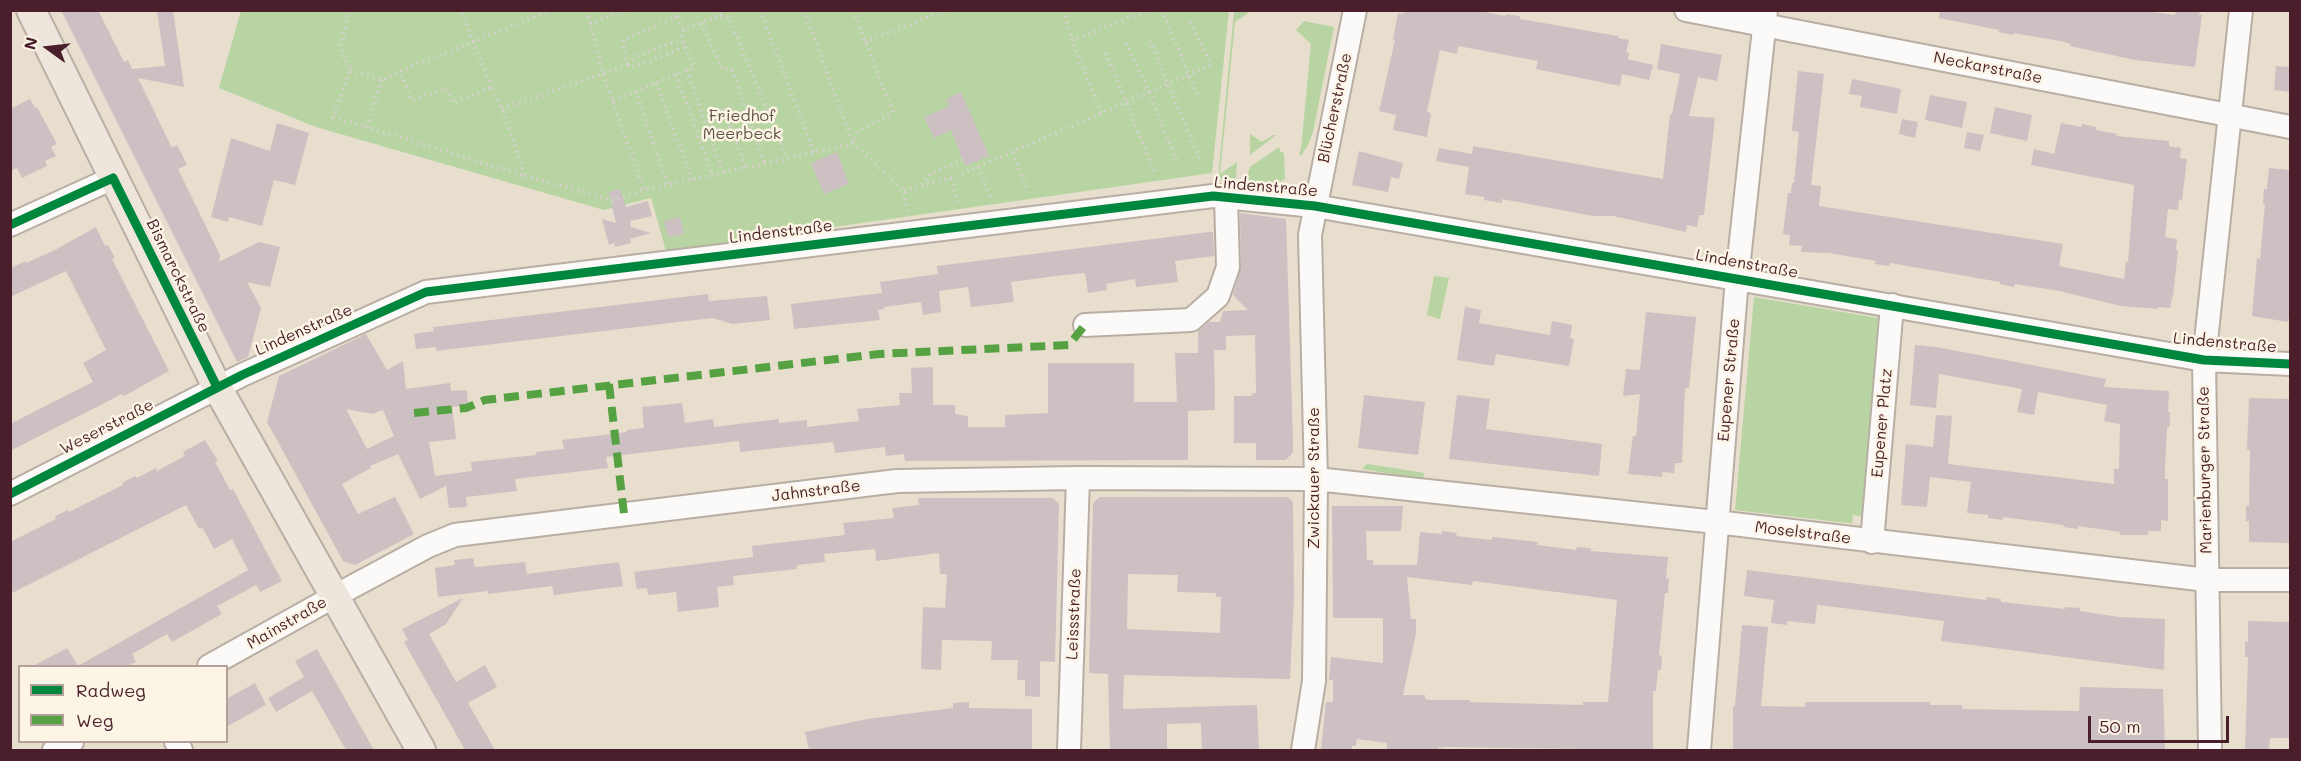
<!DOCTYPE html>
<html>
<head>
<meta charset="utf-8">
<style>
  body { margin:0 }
  #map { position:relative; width:2301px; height:761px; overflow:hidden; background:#e8decd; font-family:Mali,sans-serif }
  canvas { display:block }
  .frame { position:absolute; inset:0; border:12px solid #4a1f2b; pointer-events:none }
  .legend { position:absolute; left:18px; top:665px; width:210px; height:78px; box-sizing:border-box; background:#fcf5e5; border:2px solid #b59f9b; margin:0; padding:8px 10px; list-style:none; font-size:18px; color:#4a1f2b }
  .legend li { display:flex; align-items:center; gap:12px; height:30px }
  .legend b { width:30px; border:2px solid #b59f9b }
  .north { position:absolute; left:18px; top:18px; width:60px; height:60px; -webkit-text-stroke:4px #fcf5e5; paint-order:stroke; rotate:285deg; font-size:16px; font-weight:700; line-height:24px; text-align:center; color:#4a1f2b }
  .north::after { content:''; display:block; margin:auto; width:21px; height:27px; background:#4a1f2b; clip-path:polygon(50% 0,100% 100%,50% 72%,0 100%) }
  .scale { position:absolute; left:2088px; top:716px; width:141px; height:27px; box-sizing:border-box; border:3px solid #4a1f2b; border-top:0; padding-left:8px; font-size:18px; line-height:21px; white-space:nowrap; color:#4a1f2b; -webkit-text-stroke:4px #fcf5e5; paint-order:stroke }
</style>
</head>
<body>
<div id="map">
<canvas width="2301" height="761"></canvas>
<div class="frame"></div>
<ul class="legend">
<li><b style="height:8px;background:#00873e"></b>Radweg</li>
<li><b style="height:8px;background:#56a243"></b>Weg</li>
</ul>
<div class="north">N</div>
<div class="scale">50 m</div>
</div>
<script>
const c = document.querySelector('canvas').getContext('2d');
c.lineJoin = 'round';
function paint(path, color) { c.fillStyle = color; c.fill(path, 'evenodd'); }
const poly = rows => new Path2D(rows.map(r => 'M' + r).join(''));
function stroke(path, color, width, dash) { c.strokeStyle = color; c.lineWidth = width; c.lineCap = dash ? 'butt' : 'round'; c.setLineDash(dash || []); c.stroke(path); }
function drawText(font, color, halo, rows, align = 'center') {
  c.font = font + ' Mali,sans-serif'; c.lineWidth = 5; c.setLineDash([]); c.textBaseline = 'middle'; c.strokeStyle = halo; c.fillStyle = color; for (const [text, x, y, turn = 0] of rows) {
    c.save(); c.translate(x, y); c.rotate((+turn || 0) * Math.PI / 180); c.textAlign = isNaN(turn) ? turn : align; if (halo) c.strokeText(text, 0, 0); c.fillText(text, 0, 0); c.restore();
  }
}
const green = poly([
  [241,11,1229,11,1212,173,666,251,651,198,604,210,316,127,219,88],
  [1234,11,1251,11,1235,22,1220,174,1237,162,1236,179,1218,178],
  [1304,21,1334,27,1313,132,1308,145,1301,156,1299,153,1301,149,1311,44,1296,30],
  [1250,134,1262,142,1273,135,1276,135,1250,155],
  [1279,147,1280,151,1284,153,1285,179,1277,184,1246,180,1250,167],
  [1434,276,1449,278,1440,319,1427,315],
  [1754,297,1878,318,1874,363,1881,364,1868,517,1853,515,1852,523,1857,524,1735,510],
  [1367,464,1394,468,1424,473,1423,479,1362,469]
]);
const building = poly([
  [61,10,98,10,124,62,128,60,132,69,165,66,157,10,173,10,184,87,138,78,172,148,177,145,187,165,178,169,220,255,219,262,259,242,280,247,270,287,247,282,261,308,248,357,237,362],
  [1404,10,1474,10,1505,16,1506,14,1520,16,1520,19,1618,36,1618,38,1629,40,1626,52,1629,53,1628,59,1653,65,1649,80,1622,74,1620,86,1536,69,1538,61,1458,46,1457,54,1440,50,1427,112,1431,113,1427,137,1393,130,1396,115,1379,111,1395,40,1393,40,1398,13,1403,14],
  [1940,10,2136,10,2175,15,2176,10,2200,10,2199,15,2202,15,2195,67,2135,60,2070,46,2070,44,2060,41,2013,33,2013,35,1998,32,1999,30,1939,18],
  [1661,44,1722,55,1717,81,1698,77,1689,116,1715,118,1704,215,1699,215,1697,227,1687,225,1686,232,1613,216,1593,216,1502,199,1502,203,1484,200,1485,197,1465,194,1469,167,1436,161,1439,148,1472,154,1473,146,1663,179,1670,114,1672,114,1680,74,1657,69],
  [2276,66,2290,67,2290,92,2274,90],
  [1798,71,1824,74,1811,185,1821,186,1819,206,2063,244,2059,266,2124,279,2126,262,2128,262,2134,185,2031,165,2034,149,2054,154,2061,123,2081,127,2082,124,2096,127,2096,130,2117,134,2116,136,2169,141,2169,146,2181,148,2180,158,2187,159,2182,200,2179,200,2178,210,2168,209,2165,237,2177,239,2176,249,2178,250,2173,297,2172,297,2170,308,2158,307,2158,309,2121,306,2059,291,2015,284,2014,287,2000,284,2000,282,1890,263,1889,266,1875,264,1876,261,1829,253,1801,252,1802,246,1789,245,1790,235,1783,234,1788,193,1791,193,1792,183,1794,183,1799,132,1792,131],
  [1852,79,1901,89,1897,114,1860,107,1862,96,1849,94],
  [961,92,989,156,965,166,951,130,934,138,924,117,949,106,946,99],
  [1930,95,1967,102,1962,128,1925,120],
  [30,99,35,108,37,107,57,144,51,147,56,156,45,161,47,166,22,178,17,168,10,171,10,109],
  [1995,107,2032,115,2027,141,1990,133],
  [1902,119,1918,122,1915,138,1899,134],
  [277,123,309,133,295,185,274,180,262,226,229,217,228,222,211,217,231,138,270,151],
  [1967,132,1984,135,1980,151,1964,148],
  [1359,151,1403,163,1399,179,1391,177,1388,192,1352,185],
  [837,152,849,184,824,194,811,163],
  [2269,168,2290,170,2290,319,2288,319,2288,322,2252,316,2257,258,2260,259,2265,204,2263,204,2264,189,2267,189],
  [620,189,626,207,648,201,652,216,630,221,631,227,651,233,630,239,631,243,615,247,614,243,609,245,602,219,616,223,609,192],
  [1240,213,1286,219,1293,439,1293,452,1286,460,1256,460,1256,443,1234,443,1234,396,1252,396,1252,394,1256,393,1255,335,1226,336,1226,350,1214,350,1215,410,1188,411,1188,460,905,461,904,454,886,456,885,447,835,453,833,442,740,452,739,441,606,457,608,468,515,479,517,491,466,497,467,507,449,508,446,486,420,499,398,454,370,466,371,468,342,484,358,514,395,497,414,534,355,565,343,561,267,422,279,376,366,334,387,370,403,361,406,389,450,383,451,391,467,390,468,405,452,407,456,439,429,442,435,476,472,471,471,462,536,455,536,452,564,449,562,440,627,432,627,430,644,428,642,407,682,403,685,423,713,419,714,427,779,419,779,423,807,420,807,427,859,421,857,409,900,405,899,393,912,393,911,368,933,367,933,405,955,405,955,414,968,416,968,427,1005,427,1005,415,1048,413,1048,363,1134,363,1134,402,1177,402,1175,353,1198,353,1198,331,1209,322,1220,322,1223,311,1248,310,1233,295,1241,267],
  [346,409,372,414,383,410,394,436,367,449],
  [680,217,684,234,668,237,664,221],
  [96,227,105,246,108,245,115,258,112,259,169,371,124,396,122,394,10,451,10,424,93,382,83,363,106,350,66,271,10,297,10,268,26,261,26,263,55,250],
  [1209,232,1213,232,1214,256,1175,261,1178,282,1136,287,1135,279,1106,284,1107,290,1088,293,1085,273,1056,276,1011,282,1014,302,971,307,968,287,939,291,941,312,923,315,921,302,884,307,883,299,884,309,878,310,880,320,794,329,791,304,882,293,880,282,938,274,937,266],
  [708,294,709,301,767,296,770,320,733,324,712,318,436,351,436,347,416,349,414,334,434,331,433,327],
  [1465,307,1481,310,1479,323,1550,335,1552,321,1572,325,1570,338,1574,339,1569,366,1496,354,1494,366,1457,360],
  [1646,312,1696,317,1689,388,1685,388,1682,463,1675,463,1674,473,1662,472,1662,477,1628,474,1633,436,1636,436,1640,394,1623,396,1626,369,1640,370],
  [1915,345,1936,347,2106,379,2104,387,2169,391,2168,412,2170,412,2170,427,2167,427,2165,469,2165,479,2168,479,2168,521,2161,520,2161,531,2148,531,2148,535,2120,535,2120,532,2078,526,2078,529,2063,527,2064,525,2003,517,2003,520,1988,518,1988,515,1967,513,1971,482,1930,477,1927,507,1901,505,1906,444,1933,447,1936,415,1952,416,1948,464,2114,484,2114,469,2119,469,2120,424,2104,421,2107,405,2038,392,2034,415,2017,412,2022,389,1939,374,1936,408,1910,405],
  [1364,395,1425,402,1418,455,1358,448],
  [1457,395,1490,399,1486,429,1602,444,1599,476,1449,459],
  [2249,398,2290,399,2290,543,2249,542,2249,521,2246,521,2246,506,2249,506,2250,450,2247,450],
  [205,440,218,461,215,462,230,490,233,489,282,581,260,592,256,585,217,606,222,614,172,642,167,634,132,654,136,662,127,666,78,666,248,570,232,539,214,549,202,527,199,529,186,505,10,594,10,542,56,519,55,516,68,510,69,512,123,485,122,483,135,476,137,478,156,468,157,471,185,456,183,452],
  [1100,497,1288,497,1293,502,1294,595,1290,679,1124,675,1123,709,1257,705,1259,750,1202,750,1201,723,1167,724,1167,750,1110,750,1108,674,1089,673,1093,503],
  [1128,574,1178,575,1177,592,1216,593,1216,597,1221,597,1220,633,1127,629],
  [918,498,1053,498,1059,504,1055,662,1040,661,1040,697,1025,696,1025,680,1017,680,1018,660,991,660,992,641,942,640,941,670,921,669,923,607,945,608,947,574,940,574,939,553,876,561,875,549,824,554,825,562,797,565,797,569,733,576,734,585,717,587,719,607,678,612,676,592,648,595,647,588,637,589,634,572,753,557,752,546,845,535,843,523,894,518,892,508,919,505],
  [1332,506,1403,506,1401,531,1366,531,1367,560,1373,560,1373,565,1417,565,1420,532,1442,534,1442,531,1457,533,1456,536,1492,540,1492,537,1538,542,1537,545,1576,550,1577,547,1591,548,1591,551,1668,557,1666,578,1669,579,1668,593,1665,593,1659,655,1662,656,1661,670,1658,670,1656,691,1653,691,1653,750,1445,747,1438,748,1438,750,1387,750,1387,743,1357,739,1356,746,1352,746,1352,750,1321,750,1326,702,1333,702,1333,680,1329,680,1331,657,1383,663,1383,618,1333,618],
  [1407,577,1472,585,1473,581,1617,600,1608,702,1583,702,1583,705,1470,702,1470,700,1430,700,1425,699,1425,695,1403,695,1416,633,1416,619,1411,619],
  [473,558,475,567,525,562,527,574,619,562,623,586,554,595,552,586,488,594,488,591,438,597,435,568,455,565,454,560],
  [1747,570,1986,600,1987,597,2001,599,2001,602,2065,609,2065,607,2080,608,2080,611,2119,617,2165,619,2164,670,1941,641,1944,621,1843,608,1817,605,1815,624,1787,621,1787,625,1771,623,1774,600,1744,596],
  [463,598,446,624,429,634,456,682,485,665,497,687,468,703,495,750,465,750,404,642,408,640,402,629],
  [2248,621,2290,622,2290,738,2270,738,2269,750,2245,750,2248,657,2245,657,2245,642,2248,642],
  [1742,625,1768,627,1761,706,1805,707,1805,702,1930,702,1930,705,1962,705,1962,709,2079,711,2080,687,2163,689,2165,750,1733,750,1733,706,1735,706],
  [67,648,78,666,33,666],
  [317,649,352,711,374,750,346,750,312,691,276,712,268,698,304,677,295,661],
  [255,683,266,705,226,727,226,699],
  [969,702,969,708,1032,709,1032,750,809,750,805,732,867,719,953,708,953,703]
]);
const path = poly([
  [344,10,348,20,340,48,350,70,333,117,367,127],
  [587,10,603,73,644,190,853,144,904,190,908,216],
  [674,10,677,17],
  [760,10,814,152],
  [804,10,853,143],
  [853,10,893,112,858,131,853,144],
  [1064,10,1072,40],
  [1162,10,1198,97],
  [721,16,729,17,787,159],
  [702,23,722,69,732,70,765,163],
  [590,24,626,10],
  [1150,41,1200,160],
  [865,42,946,10],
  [1126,43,1149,92,1177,162],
  [1106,53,1155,173],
  [628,64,637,56,682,39],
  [627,65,635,67,685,47],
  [350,70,382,80,400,71,473,42,461,10],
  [687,70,723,173],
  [676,74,712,175],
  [382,80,367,127,525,176,502,109,492,87,453,103,446,88,412,101,400,71],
  [656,83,692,180],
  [492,87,473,42,551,10],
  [636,91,668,185],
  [613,101,694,67,682,39,684,29],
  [502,109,627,65,623,40,677,17,684,29,721,16,719,10],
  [723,109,746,168],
  [1101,113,1072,40,1148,10],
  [1013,152,1027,189],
  [978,167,991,198],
  [525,176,613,200,644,190],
  [951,178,958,204],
  [922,185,930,174,963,160],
  [904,190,955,177,1211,65,1190,22]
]);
const minor = poly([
  [1686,10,2290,127],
  [10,225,113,178],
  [1085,325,1191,320,1218,296,1228,267,1226,197],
  [10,494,242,375,426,292,1213,196,1315,206,2204,360,2290,364],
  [1872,542,1892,305],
  [209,666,333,597,428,546,455,535,897,481,1078,478,1316,479,1716,522,2207,580,2290,580],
  [176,742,181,750],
  [54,750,72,742],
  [1069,750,1078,478],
  [1303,750,1314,681,1316,479,1310,235,1355,10],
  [1699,750,1737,278,1766,10],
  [2210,750,2204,360,2241,10]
]);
const major = poly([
  [31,10,217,387,421,750]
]);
const quiet = poly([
  [609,384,624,514],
  [414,413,466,408,485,400,879,354,1069,345,1085,325]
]);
const cycleway = poly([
  [10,225,113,178,217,387],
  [10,494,242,375,426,292,1213,196,1315,206,2204,360,2290,364]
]);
const streetNames = [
  ["Neckarstraße",1988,68,11],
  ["Blücherstraße",1335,108,-78],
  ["Lindenstraße",1266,187,5],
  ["Lindenstraße",781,232,-7],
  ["Lindenstraße",1747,264,10],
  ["Bismarckstraße",178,276,64],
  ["Lindenstraße",304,330,-24],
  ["Lindenstraße",2225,343,5],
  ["Eupener Straße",1729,380,-85],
  ["Eupener Platz",1882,423,-85],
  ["Weserstraße",107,427,-27],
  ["Marienburger Straße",2205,470,-91],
  ["Zwickauer Straße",1314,478,-90],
  ["Jahnstraße",816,491,-7],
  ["Moselstraße",1803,533,7],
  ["Leissstraße",1074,614,-88],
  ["Mainstraße",287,623,-30]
];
const parkNames = [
  ["Friedhof",742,116],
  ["Meerbeck",742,134]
];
paint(green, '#b8d4a2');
paint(building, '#ccc0c3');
stroke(minor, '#b8aea4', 26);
stroke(major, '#b8aea4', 32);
stroke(path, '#d6d1cd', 4, [1.5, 4.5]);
stroke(minor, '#fcfaf8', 22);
stroke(major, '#eee5dc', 28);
stroke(quiet, '#56a243', 8, [15, 8]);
stroke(cycleway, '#00873e', 9);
drawText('16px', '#4a1f2b', '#fcf5e5', streetNames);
drawText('16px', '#5f5344', '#fcf5e5', parkNames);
</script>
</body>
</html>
